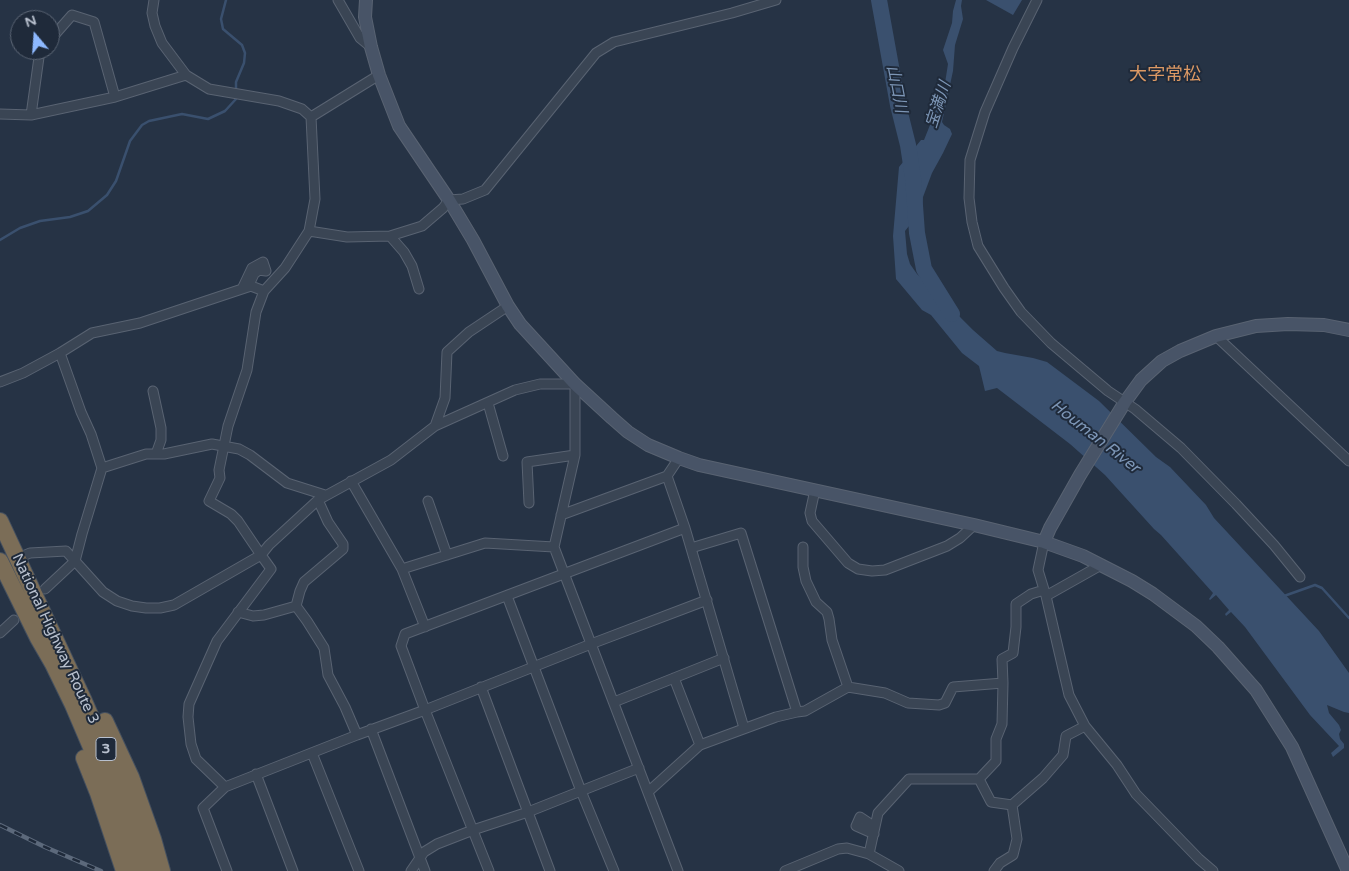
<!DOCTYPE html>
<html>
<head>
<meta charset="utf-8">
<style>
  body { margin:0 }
  #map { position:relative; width:1349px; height:871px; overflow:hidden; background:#263345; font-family:"Varela Round",sans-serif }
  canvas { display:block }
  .north { position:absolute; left:10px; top:10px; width:50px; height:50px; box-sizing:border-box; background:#1f2a3a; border:1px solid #5c6675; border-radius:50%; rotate:342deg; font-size:14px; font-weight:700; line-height:20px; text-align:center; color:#b8c0ce }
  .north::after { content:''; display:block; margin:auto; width:18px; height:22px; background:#8db8fe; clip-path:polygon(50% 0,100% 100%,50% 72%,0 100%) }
</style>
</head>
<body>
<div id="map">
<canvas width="1349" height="871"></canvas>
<div class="north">N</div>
</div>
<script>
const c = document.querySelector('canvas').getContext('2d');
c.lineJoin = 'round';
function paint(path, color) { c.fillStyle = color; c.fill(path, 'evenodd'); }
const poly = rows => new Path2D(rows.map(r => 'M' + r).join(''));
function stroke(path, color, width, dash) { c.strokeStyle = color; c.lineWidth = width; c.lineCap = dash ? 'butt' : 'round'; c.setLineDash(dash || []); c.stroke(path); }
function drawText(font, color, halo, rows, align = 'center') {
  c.font = font + ' "Varela Round","Noto Sans JP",sans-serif'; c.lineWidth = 4; c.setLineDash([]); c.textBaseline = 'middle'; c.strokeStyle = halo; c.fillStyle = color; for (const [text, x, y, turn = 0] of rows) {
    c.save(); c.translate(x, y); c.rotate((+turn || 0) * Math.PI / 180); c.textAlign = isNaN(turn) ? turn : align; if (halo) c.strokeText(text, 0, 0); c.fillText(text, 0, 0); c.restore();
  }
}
const water = poly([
  [956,0,962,0,961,6,963,19,955,45,953,71,942,122,944,125,950,129,952,134,943,153,932,173,923,197,922,212,913,221,905,231,907,254,910,264,917,274,951,305,960,317,973,330,997,351,1005,353,1033,358,1047,362,1099,401,1156,457,1170,467,1206,505,1214,518,1319,631,1349,673,1349,713,1344,712,1327,705,1329,713,1339,725,1341,730,1339,734,1340,739,1344,744,1344,748,1333,757,1331,753,1339,746,1310,715,1245,627,1231,612,1226,616,1225,614,1229,610,1216,595,1210,600,1209,599,1213,593,1161,535,1154,529,1105,475,1070,444,997,388,985,391,979,366,962,353,931,315,922,310,896,279,893,236,899,167,921,140,924,140,938,105,945,83,948,64,943,50,952,23,953,11],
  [986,0,1022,0,1013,15]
]);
const stream = poly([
  [226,0,221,19,223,29,242,45,245,53,244,63,236,82,236,91],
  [0,240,20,228,40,221,70,217,88,211,107,195,116,181,130,141,142,125,149,121,182,114,208,119,225,111,236,99,236,97],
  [1284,596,1315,585,1322,588,1349,618]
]);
const river = poly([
  [879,0,898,105,908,145,913,178,917,233,924,269,952,314]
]);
const street = poly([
  [154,0,152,13,155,26,162,43,186,75,209,89,279,101,302,109,311,117,315,199,309,231,285,268,264,291,256,312,247,370,228,426,219,470,220,478,209,501,231,514,238,521,261,555,271,569,217,641,189,704,188,717,191,744,196,759,225,787],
  [338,0,360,38,371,47],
  [1037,0,1013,48,985,112,970,160,969,198,972,222,978,246,1004,288,1021,312,1051,343,1108,391,1135,409,1181,448,1236,504,1274,545,1300,577],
  [50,40,72,15,94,22,115,97],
  [0,114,31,115,115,97,186,75],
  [31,115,40,50],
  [311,117,379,75],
  [309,231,347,237,390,236,422,226,443,208,449,200,463,199,485,190,596,53,614,42,732,13,776,0],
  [390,236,404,252,412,266,419,289],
  [242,289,252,268,263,262,266,271,259,270,254,274,248,287],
  [1216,336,1349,461],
  [0,382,23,373,60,353,92,333,140,323,251,286,264,291],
  [153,391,161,428,161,440,156,454],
  [488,403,503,456],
  [435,426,445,398,447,352,469,332,508,306],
  [679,458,667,476,685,528,744,728],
  [102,468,146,454,164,454,212,444,239,449,250,455,287,483,325,495],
  [351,481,402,569,425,627],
  [815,490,810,513,812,521,848,563,858,569,872,571,885,570,947,546,960,538,974,525],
  [428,501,447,555],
  [529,503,527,462,575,455],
  [561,515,667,476],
  [1044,542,1038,570,1046,596,1069,695,1085,726,1117,765,1136,794,1199,859,1213,871],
  [803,547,803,567,806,581,816,602,827,612,829,619,832,640,848,687],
  [691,548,741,533,797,712],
  [18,558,30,553,66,551,103,592,117,601,132,606,146,608,160,608,174,605,261,555,269,545,318,500,391,460,435,426,515,390,540,384,575,384,575,455,554,547,678,871],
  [402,569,485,543,554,547],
  [45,589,75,561,82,534,102,468,91,434,81,412,60,353],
  [507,596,581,791,614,871],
  [1046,596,1101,565],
  [296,606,300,591,304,582,343,549,343,544,328,522,318,500],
  [238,612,253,616,264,615,296,606,307,621,324,648,328,675,345,707,357,735],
  [0,633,14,620],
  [674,678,700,745],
  [1003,683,1002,659,1013,653,1016,627,1016,604,1031,594,1044,590],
  [481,687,550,871],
  [614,702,724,658],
  [371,729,425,871],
  [312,753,359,871],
  [256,774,293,871],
  [979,779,991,802,1012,805,1043,778,1063,755,1066,736,1085,726],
  [648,792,700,745,776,717,797,712,805,711,848,687,885,693,908,703,939,705,945,703,953,687,1003,683,1002,724,996,739,996,761,979,779,909,779,878,813,869,854],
  [874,834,856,826,860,817,875,827],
  [227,871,203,808,225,787,357,735,425,710,591,644,707,600],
  [411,871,424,852,437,844,473,830,528,812,639,768],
  [489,871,425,710,401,646,405,634,685,528],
  [785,871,838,849,847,848,869,854,899,871],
  [994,871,1000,863,1013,855,1017,839,1012,805]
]);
const secondary = poly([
  [366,0,365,17,371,47,379,75,399,126,449,200,473,240,508,306,520,324,575,384,612,418,628,432,648,445,679,458,699,465,974,525,1044,542,1083,556,1132,581,1153,594,1196,626,1218,647,1256,690,1292,747,1348,871],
  [1044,542,1050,528,1080,475,1125,402,1141,380,1162,361,1180,351,1216,336,1256,326,1288,324,1324,325,1349,330]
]);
const highway = poly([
  [0,521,84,701,117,777,133,818,149,871],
  [0,561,38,638,53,664,73,705,105,780,120,818,137,871],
  [105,721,131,777,153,839,162,871],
  [84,758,98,793,124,871]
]);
const rail = poly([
  [0,825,45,847,101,871]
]);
const shields = [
  [106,749,20]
];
const shieldNames = [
  ["3",106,749]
];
const streetNames = [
  ["National Highway Route 3",55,639,65]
];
const waterNames = [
  ["山口川",896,89,79],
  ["宝満川",939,105,-72],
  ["Houman River",1095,437,38]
];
const quarterNames = [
  ["大字常松",1165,75]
];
paint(water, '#3a506e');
stroke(stream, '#3a506e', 2.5);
stroke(river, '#3a506e', 16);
stroke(street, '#596372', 11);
stroke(secondary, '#596372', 14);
stroke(highway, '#45505f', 18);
stroke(street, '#3a4554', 9);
stroke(secondary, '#485467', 12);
stroke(highway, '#7b6d57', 16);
stroke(rail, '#5c697b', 4.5);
stroke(rail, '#1f2a3a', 2.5, [8]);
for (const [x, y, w] of shields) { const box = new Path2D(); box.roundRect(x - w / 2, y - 11.5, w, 23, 4); c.fillStyle = '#1f2a3a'; c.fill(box); stroke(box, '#b8c0ce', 1); }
drawText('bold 14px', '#b8c0ce', null, shieldNames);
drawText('15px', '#b8c0ce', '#1f2a3a', streetNames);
drawText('italic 16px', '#7d96b6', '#1f2a3a', waterNames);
drawText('18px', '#dc9964', '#1f2a3a', quarterNames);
</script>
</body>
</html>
